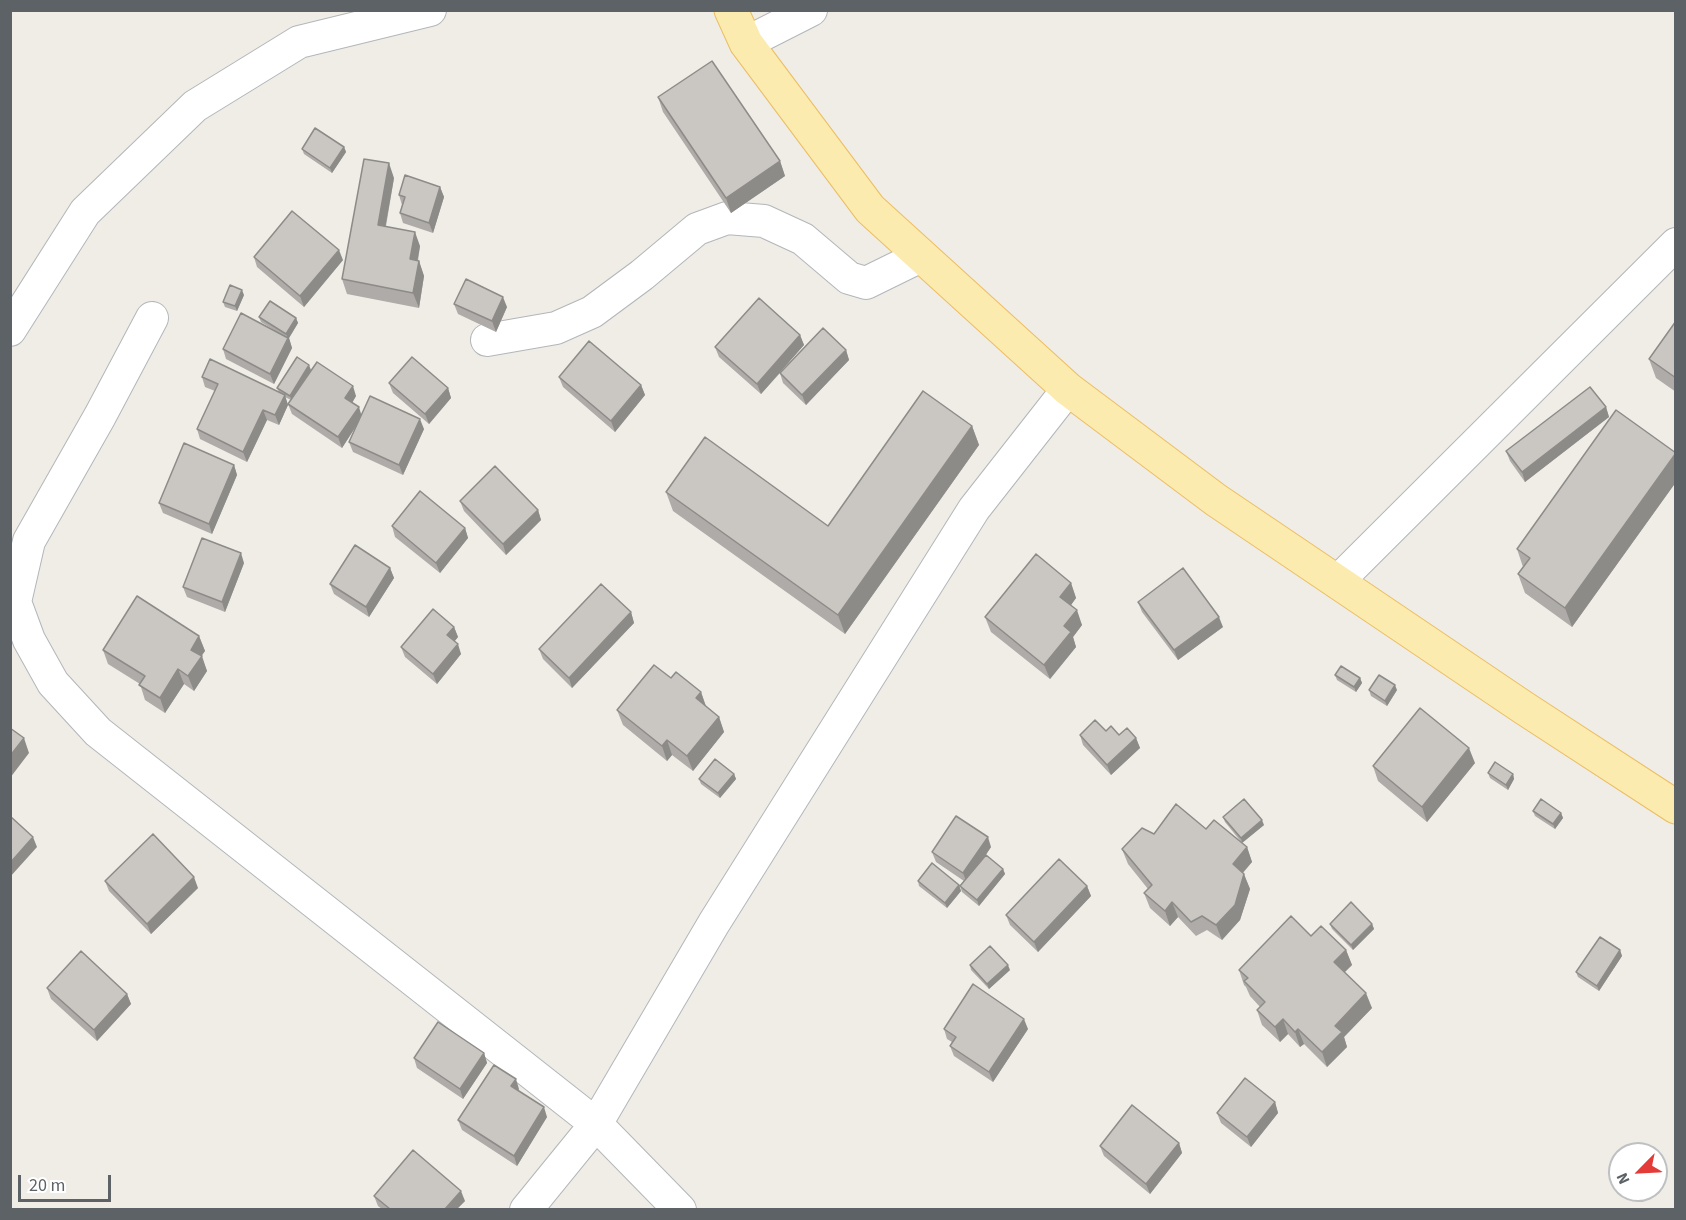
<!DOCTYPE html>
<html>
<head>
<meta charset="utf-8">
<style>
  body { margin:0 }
  #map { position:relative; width:1686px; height:1220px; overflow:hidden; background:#efede6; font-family:"Source Sans 3",sans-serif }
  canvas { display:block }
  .frame { position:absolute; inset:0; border:12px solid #5d6266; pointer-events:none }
  .north { position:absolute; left:1608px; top:1142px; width:60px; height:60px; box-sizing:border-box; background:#fff; border:2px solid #bec0c2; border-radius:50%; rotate:246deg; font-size:16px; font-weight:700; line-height:24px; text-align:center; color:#5d6266 }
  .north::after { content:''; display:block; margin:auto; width:21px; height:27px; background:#e33b38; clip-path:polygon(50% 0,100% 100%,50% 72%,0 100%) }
  .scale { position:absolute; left:18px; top:1175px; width:93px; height:27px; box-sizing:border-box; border:3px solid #5d6266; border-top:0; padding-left:8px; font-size:18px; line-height:21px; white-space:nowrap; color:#5d6266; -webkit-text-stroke:4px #fff; paint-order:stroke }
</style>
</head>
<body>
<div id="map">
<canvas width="1686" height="1220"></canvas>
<div class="frame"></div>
<div class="north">N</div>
<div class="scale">20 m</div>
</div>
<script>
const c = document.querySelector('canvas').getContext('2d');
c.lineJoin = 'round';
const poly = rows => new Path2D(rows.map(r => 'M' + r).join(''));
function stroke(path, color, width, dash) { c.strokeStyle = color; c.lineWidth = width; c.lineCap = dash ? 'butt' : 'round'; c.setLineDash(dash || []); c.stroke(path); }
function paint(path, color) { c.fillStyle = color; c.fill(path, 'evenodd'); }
const minor = poly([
  [746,43,811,10],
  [152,318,100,416,29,541,15,602,29,640,53,683,98,732,596,1124,680,1210],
  [10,330,85,212,195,106,299,42,430,10],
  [487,340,556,328,592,312,642,275,697,229,727,218,764,221,803,239,849,278,866,283,921,256],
  [1337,582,1676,244],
  [526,1210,596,1124,714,923,974,509,1068,389]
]);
const primary = poly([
  [731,10,746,43,870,209,1068,389,1216,500,1524,708,1676,807]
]);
const wall = poly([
  [658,97,780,161,785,176,731,213,663,112],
  [344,147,346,152,332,173,304,154,302,149],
  [394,178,386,226,420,246,418,261,419,261,424,276,419,308,347,294,342,279],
  [440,187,444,197,433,233,403,223,400,213,402,205,399,195],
  [254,257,343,260,304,307,257,267],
  [244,295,237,311,225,307,223,302],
  [454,304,507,307,496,332,458,314],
  [259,317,296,318,298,323,289,338,292,348,274,384,226,359,223,349,274,330,261,322],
  [1676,321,1676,392,1656,378,1649,359],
  [800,335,804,345,780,372,846,350,849,360,806,405,783,383,780,373,761,394,719,357,715,347],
  [311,370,356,396,352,403,361,415,424,429,403,475,353,452,349,442,356,426,342,448,292,414,288,404,291,400,285,397,288,405,279,425,267,420,247,462,200,439,197,429,215,391,205,387,202,377,279,392,277,388],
  [559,377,641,385,645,395,615,432,563,387],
  [389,383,448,388,451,398,429,424,393,393],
  [1606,407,1609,417,1525,482,1510,461,1506,451],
  [972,426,979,445,845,634,673,511,666,492,828,526],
  [1676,453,1676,482,1572,627,1525,593,1518,574,1523,567,1517,549],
  [234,465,237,475,212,534,163,513,159,503],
  [460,501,538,510,541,520,506,555,464,511],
  [392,526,465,528,468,538,440,573,395,537],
  [244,563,225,612,187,597,183,587],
  [390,568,394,578,369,617,334,594,330,584],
  [1071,583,1076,598,1071,605,1082,625,1073,637,1076,647,1050,679,991,632,985,617],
  [1138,602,1223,627,1178,660,1142,612],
  [631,612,634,623,572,688,543,659,539,649],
  [454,627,458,637,454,641,461,654,437,684,405,657,401,647],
  [199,636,205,651,201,656,207,671,194,691,184,684,165,713,145,700,140,684,108,664,103,650],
  [1335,675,1360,678,1362,683,1356,692,1337,680],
  [671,678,701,692,706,706,719,717,724,732,693,771,672,755,667,761,623,725,617,710],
  [1369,690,1397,690,1387,706,1371,696],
  [1106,731,1136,738,1140,748,1111,775,1083,745,1080,735],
  [1475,763,1427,822,1378,781,1373,766],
  [1488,773,1513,774,1514,779,1508,790,1490,778],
  [734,774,736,779,720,798,701,784,699,779],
  [1533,811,1561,813,1563,818,1555,829,1535,816],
  [1223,817,1264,825,1242,843,1225,822],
  [1206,829,1247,847,1252,862,1243,873,1250,889,1240,920,1222,940,1207,930,1196,936,1178,917,1170,926,1150,908,1144,893,1148,889,1128,864,1122,849],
  [991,847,985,856,1003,869,1005,874,979,906,962,892,960,886,964,881,936,862,932,852],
  [105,881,198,888,151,934,109,891],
  [918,881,959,885,961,891,947,908,919,886],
  [1087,886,1091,896,1038,952,1010,925,1006,915],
  [1330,924,1372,924,1374,929,1353,950,1332,929],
  [1311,936,1346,950,1352,965,1344,972,1372,1008,1344,1037,1347,1047,1327,1067,1304,1044,1300,1047,1288,1034,1280,1042,1262,1025,1257,1010,1260,1007,1250,996,1246,987,1244,985,1239,970],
  [1620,950,1622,956,1599,991,1578,977,1576,972],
  [970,965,1010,970,989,989,971,970],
  [47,988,127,994,131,1004,97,1041,51,999],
  [944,1029,1028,1029,993,1082,954,1056,950,1046,952,1042,947,1039],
  [484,1053,487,1063,463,1099,417,1068,414,1058],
  [519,1089,518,1091,547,1117,517,1166,462,1130,458,1120],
  [1275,1102,1278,1113,1251,1147,1221,1123,1217,1113],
  [1179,1143,1182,1153,1150,1194,1104,1156,1100,1146],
  [374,1196,465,1201,457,1209,382,1209,378,1206]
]);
const shadedWall = poly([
  [344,147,346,152,332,173,330,168],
  [780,161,785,176,731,213,726,198],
  [389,163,394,178,383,240,378,225],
  [440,187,444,197,433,233,429,223],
  [415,232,420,246,415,274,410,259],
  [339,250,343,260,304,307,300,296],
  [419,261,424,276,419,308,413,293],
  [242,290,244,295,237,311,235,306],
  [503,297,507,307,496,332,492,321],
  [296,318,298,323,289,338,292,348,274,384,270,374,288,339,286,334],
  [800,335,804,345,761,394,757,384],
  [846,350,849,360,806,405,802,395],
  [309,365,311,370,292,401,290,396],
  [641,385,645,395,615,432,611,421],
  [353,386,356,396,349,408,345,398],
  [448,388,451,398,429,424,425,414],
  [285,395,288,405,279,425,275,415],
  [359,407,362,417,342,448,338,437],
  [1606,407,1609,417,1525,482,1522,472],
  [263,410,267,420,247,462,243,452],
  [420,419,424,429,403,475,399,465],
  [972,426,979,445,845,634,838,615],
  [1676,453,1676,482,1572,627,1565,608],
  [234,465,237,475,212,534,209,524],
  [538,510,541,520,506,555,503,544],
  [465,528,468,538,440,573,436,563],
  [241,553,244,563,225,612,222,602],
  [390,568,394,578,369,617,366,607],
  [1071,583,1076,598,1066,612,1060,597],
  [1077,610,1082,625,1073,637,1076,647,1050,679,1044,665,1064,626],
  [631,612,634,623,572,688,569,678],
  [1219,617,1223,627,1178,660,1174,650],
  [454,627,458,637,451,646,447,635],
  [199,636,205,651,196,664,191,650],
  [458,644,461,654,437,684,433,674],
  [202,656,207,671,194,691,188,676],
  [178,669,184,684,165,713,160,698],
  [1360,678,1362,683,1356,692,1354,687],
  [1395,685,1397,690,1387,706,1385,701],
  [701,692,706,707,696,698],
  [719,717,724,732,693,771,687,756],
  [24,738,29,753,10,778,10,756],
  [1136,738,1140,748,1111,775,1107,765],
  [667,740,672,755,667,761,662,746],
  [1469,748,1475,763,1427,822,1422,807],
  [734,774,736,779,720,798,718,793],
  [1513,774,1514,779,1508,790,1506,785],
  [1561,813,1563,818,1555,829,1553,824],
  [1262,820,1264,825,1242,843,1241,838],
  [33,837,37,847,10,877,10,863],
  [988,837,991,847,967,883,963,873],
  [1247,847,1252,862,1238,878,1233,864],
  [1003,869,1005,874,979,906,977,900],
  [1244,874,1250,889,1240,920,1222,940,1216,925],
  [194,877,198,888,151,934,147,924],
  [959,885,961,891,947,908,945,903],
  [1087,886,1091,896,1038,952,1034,942],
  [1172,902,1178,917,1170,926,1165,911],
  [1372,924,1374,929,1353,950,1351,945],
  [1346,950,1352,965,1340,977,1334,962],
  [1620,950,1622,956,1599,991,1597,986],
  [1008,965,1010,970,989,989,987,984],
  [1366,993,1372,1008,1344,1037,1347,1047,1327,1067,1322,1052,1335,1026],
  [127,994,131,1004,97,1041,94,1030],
  [1024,1019,1028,1029,993,1082,989,1072],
  [1283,1019,1288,1034,1280,1042,1275,1027],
  [1298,1029,1304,1044,1300,1047,1295,1032],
  [484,1053,487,1063,463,1099,460,1089],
  [516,1079,519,1089,515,1096,511,1086],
  [1275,1102,1278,1113,1251,1147,1247,1137],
  [544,1107,547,1117,517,1166,514,1156],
  [1179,1143,1182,1153,1150,1194,1146,1184],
  [461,1191,465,1201,457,1209,445,1209]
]);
const building = poly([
  [712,61,780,161,726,198,658,97,712,61],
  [315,128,344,147,330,168,302,149,315,128],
  [364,159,389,163,378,225,415,232,410,259,419,261,413,293,342,279,364,159],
  [405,175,440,187,429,223,400,213,405,197,399,195,405,175],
  [292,211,339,250,300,296,254,257,292,211],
  [466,279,503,297,492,321,454,304,466,279],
  [230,285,242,290,235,306,223,302,230,285],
  [759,298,800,335,757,384,715,347,759,298],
  [270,301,296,318,286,334,259,317,270,301],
  [241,313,288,338,270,374,223,349,241,313],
  [1676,321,1676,378,1649,359,1676,321],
  [823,328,846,350,802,395,780,373,823,328],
  [589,341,641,385,611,421,559,377,589,341],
  [297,357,309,365,290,396,277,388,297,357],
  [412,357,448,388,425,414,389,383,412,357],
  [210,359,285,395,275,415,263,410,243,452,197,429,218,384,202,377,210,359],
  [317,362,353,386,345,398,359,407,338,437,288,404,317,362],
  [1590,387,1606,407,1522,472,1506,451,1590,387],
  [923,391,972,426,838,615,666,492,705,437,828,526,923,391],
  [370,396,420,419,399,465,349,442,370,396],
  [1616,410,1676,453,1565,608,1518,574,1530,558,1517,549,1616,410],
  [184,443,234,465,209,524,159,503,184,443],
  [495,466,538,510,503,544,460,501,495,466],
  [420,491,465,528,436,563,392,526,420,491],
  [202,538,241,553,222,602,183,587,202,538],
  [355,545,390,568,366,607,330,584,355,545],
  [1036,554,1071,583,1060,597,1077,610,1064,626,1071,632,1044,665,985,617,1036,554],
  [1183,568,1219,617,1174,650,1138,602,1183,568],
  [601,584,631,612,569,678,539,649,601,584],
  [137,596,199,636,191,650,202,656,188,676,178,669,160,698,139,685,145,676,103,650,137,596],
  [433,609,454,627,447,635,458,644,433,674,401,647,433,609],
  [654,665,671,678,676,672,701,692,696,698,719,717,687,756,667,740,662,746,617,710,654,665],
  [1341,666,1360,678,1354,687,1335,675,1341,666],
  [1379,675,1395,685,1385,701,1369,690,1379,675],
  [1420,708,1469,748,1422,807,1373,766,1420,708],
  [1095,720,1106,731,1111,726,1119,735,1127,728,1136,738,1107,765,1080,735,1095,720],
  [10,728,24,738,10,756,10,728],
  [715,759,734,774,718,793,699,779,715,759],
  [1495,762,1513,774,1506,785,1488,773,1495,762],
  [1244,799,1262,820,1241,838,1223,817,1244,799],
  [1541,799,1561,813,1553,824,1533,811,1541,799],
  [1176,804,1206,829,1214,820,1247,847,1233,864,1244,874,1235,905,1216,925,1202,916,1191,922,1172,902,1165,911,1144,893,1152,885,1122,849,1142,828,1154,834,1176,804],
  [10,816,33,837,10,863,10,816],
  [956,816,988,837,963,873,932,852,956,816],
  [153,834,194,877,147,924,105,881,153,834],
  [986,855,1003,869,977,900,960,886,986,855],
  [1059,859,1087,886,1034,942,1006,915,1059,859],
  [932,863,959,885,945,903,918,881,932,863],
  [1351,902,1372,924,1351,945,1330,924,1351,902],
  [1291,916,1311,936,1321,926,1346,950,1334,962,1366,993,1335,1026,1342,1032,1322,1052,1298,1029,1295,1032,1283,1019,1275,1027,1257,1010,1265,1002,1244,981,1248,978,1239,970,1291,916],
  [1600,937,1620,950,1597,986,1576,972,1600,937],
  [990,946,1008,965,987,984,970,965,990,946],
  [81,951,127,994,94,1030,47,988,81,951],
  [973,984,1024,1019,989,1072,950,1046,956,1037,944,1029,973,984],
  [438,1022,484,1053,460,1089,414,1058,438,1022],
  [494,1065,516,1079,511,1086,544,1107,514,1156,458,1120,494,1065],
  [1245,1078,1275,1102,1247,1137,1217,1113,1245,1078],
  [1132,1105,1179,1143,1146,1184,1100,1146,1132,1105],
  [413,1150,461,1191,445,1209,390,1209,374,1196,413,1150]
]);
stroke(minor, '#b3b6ba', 34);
stroke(primary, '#ecbd62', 35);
stroke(minor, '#fff', 32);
stroke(primary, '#fcebae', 33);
paint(wall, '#aeaba8');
paint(shadedWall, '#8d8b88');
paint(building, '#cac7c3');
stroke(building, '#8d8b88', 1.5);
</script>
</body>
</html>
